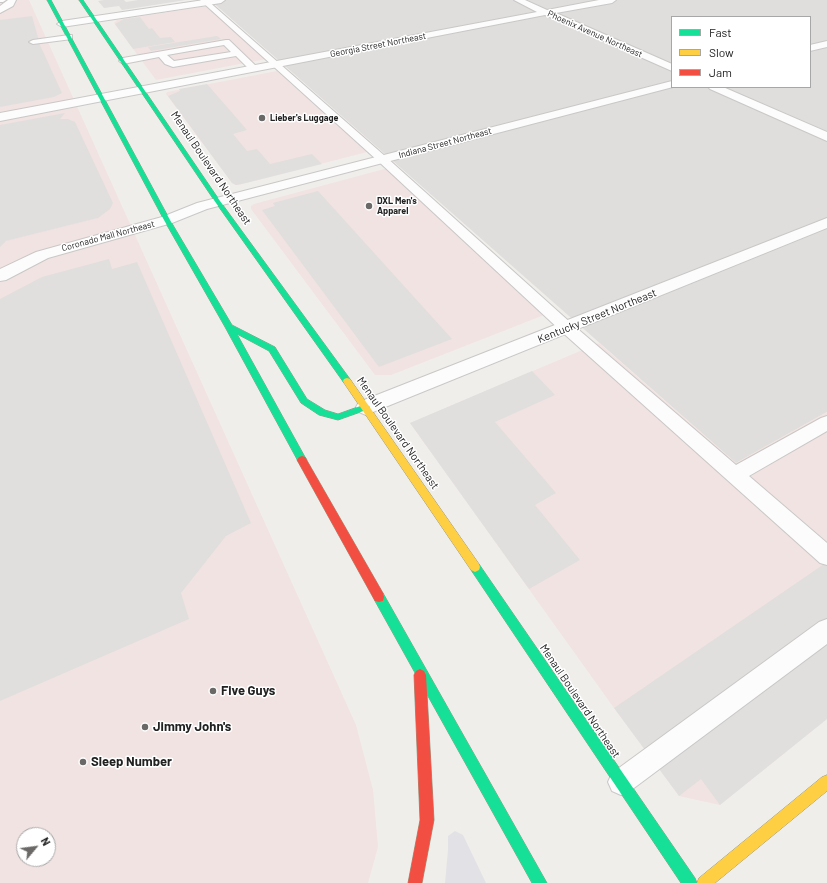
<!DOCTYPE html>
<html>
<head>
<meta charset="utf-8">
<style>
  body { margin:0 }
  #map { position:relative; width:827px; height:883px; overflow:hidden; background:#f0eeeb; font-family:Barlow,sans-serif }
  canvas { display:block }
  .legend { position:absolute; left:671px; top:16px; width:140px; height:72px; box-sizing:border-box; background:#fff; border:1px solid #a7a7a7; margin:0; padding:5px 7px; list-style:none; font-size:12px; color:#222 }
  .legend li { display:flex; align-items:center; gap:8px; height:20px }
  .legend b { width:20px; border:1px solid #a7a7a7 }
  .north { position:absolute; left:16px; top:827px; width:40px; height:40px; box-sizing:border-box; background:#fff; border:1px solid #a7a7a7; border-radius:50%; rotate:61deg; font-size:11px; font-weight:700; line-height:16px; text-align:center; color:#222 }
  .north::after { content:''; display:block; margin:auto; width:14px; height:18px; background:#6a6968; clip-path:polygon(50% 0,100% 100%,50% 72%,0 100%) }
</style>
</head>
<body>
<div id="map">
<canvas width="827" height="883"></canvas>
<ul class="legend">
<li><b style="height:5px;background:#16e098"></b>Fast</li>
<li><b style="height:5px;background:#ffcf43"></b>Slow</li>
<li><b style="height:5px;background:#f24e42"></b>Jam</li>
</ul>
<div class="north">N</div>
</div>
<script>
const c = document.querySelector('canvas').getContext('2d');
c.lineJoin = 'round';
function paint(path, color) { c.fillStyle = color; c.fill(path, 'evenodd'); }
const poly = rows => new Path2D(rows.map(r => 'M' + r).join(''));
function stroke(path, color, width, dash) { c.strokeStyle = color; c.lineWidth = width; c.lineCap = dash ? 'butt' : 'round'; c.setLineDash(dash || []); c.stroke(path); }
function drawText(font, color, halo, rows, align = 'center') {
  c.font = font + ' Barlow,sans-serif'; c.lineWidth = 3; c.setLineDash([]); c.textBaseline = 'middle'; c.strokeStyle = halo; c.fillStyle = color; for (const [text, x, y, turn = 0] of rows) {
    c.save(); c.translate(x, y); c.rotate((+turn || 0) * Math.PI / 180); c.textAlign = isNaN(turn) ? turn : align; if (halo) c.strokeText(text, 0, 0); c.fillText(text, 0, 0); c.restore();
  }
}
const residential = poly([
  [210,0,827,0,827,412,736,463],
  [672,17,810,17,810,87,672,87]
]);
const commercial = poly([
  [0,0,29,0,356,725,373,790,378,847,368,883,0,883],
  [24,835,48,835,48,859,24,859],
  [207,6,266,59,156,80,114,23,117,20],
  [277,71,367,152,242,184,236,185,232,183,166,94,167,92],
  [388,168,544,315,391,375,375,375,251,209,251,206,254,204],
  [599,343,736,463,827,412,827,719,720,805,679,796,614,708,410,423]
]);
const parking = poly([
  [104,0,124,0,126,2,138,0,186,0,122,10,119,6,104,8,98,1],
  [32,16,40,45,62,93,54,97,0,107,0,20],
  [140,17,149,29,152,28,160,38,171,37,175,42,133,49,115,24,124,19],
  [217,36,221,39,151,51,148,47],
  [207,84,247,130,233,134,247,151,257,149,270,164,312,154,322,164,242,184,236,185,232,183,168,96,180,91,179,89],
  [65,113,60,119,68,119,75,122,113,203,110,209,98,218,6,241,0,247,0,125],
  [318,191,452,339,379,367,262,210,275,206,273,203],
  [109,259,112,269,137,262,251,523,226,536,181,593,189,619,0,701,0,299,42,277],
  [532,371,555,395,495,422,556,493,535,505,580,560,529,589,410,423],
  [827,562,827,719,720,805,701,779,679,796,614,708]
]);
const plaza = poly([
  [455,831,463,835,486,883,445,883,448,850,448,836]
]);
const lane = poly([
  [0,0,6,0,3,2,0,2,0,0],
  [200,0,207,0,386,157,572,324,736,465,821,418,827,416,827,431,749,476,827,543,827,565,820,563,562,332,378,161,200,0],
  [69,35,72,35,72,39,33,44,29,42,33,40,69,35],
  [226,40,229,40,256,66,257,68,256,70,250,70,236,56,173,67,165,64,159,57,123,64,119,61,123,58,226,40],
  [224,45,231,52,174,61,167,55,224,45],
  [827,619,827,644,630,791,621,795,612,791,608,782,612,773,819,622,827,619]
]);
const street = poly([
  [8,0,16,0,13,6,0,13,0,6,8,0],
  [204,0,225,0,221,3,62,27,57,24,62,21,204,0],
  [514,0,525,0,547,10,599,0,616,0,612,3,556,13,672,64,672,71,545,15,0,121,0,113,537,12,514,0],
  [827,41,827,47,810,51,810,45,827,41],
  [672,81,672,87,673,87,207,209,172,223,48,258,6,280,0,281,0,269,36,252,162,217,197,203,672,81],
  [708,87,723,87,827,132,827,141,710,89,708,87],
  [827,218,827,228,373,412,366,415,359,412,356,407,359,402,827,218]
]);
const fast = poly([
  [47,0,51,0,170,220,232,325,275,347,307,399,325,410,338,414,366,404,370,407,369,409,338,420,319,415,301,403,269,351,237,334,305,457,307,460,305,463,299,463,225,327,164,220,47,0],
  [79,0,83,0,220,201,350,379,351,381,350,383,344,383,216,203,79,0],
  [475,562,479,564,695,878,697,883,681,883,471,570,470,567,471,564,475,562],
  [379,592,383,593,547,883,532,883,375,601,374,597,375,593,379,592]
]);
const slow = poly([
  [347,378,350,379,479,564,480,567,479,570,475,572,471,570,344,383,343,381,344,379,347,378],
  [827,775,827,791,715,883,697,883,699,878,822,777,827,775]
]);
const jam = poly([
  [302,456,305,457,383,593,384,597,383,601,379,602,375,601,297,460,299,457,302,456],
  [420,669,424,671,426,675,434,820,422,883,408,883,420,820,414,675,416,671,420,669]
]);
const markers = [
  [262,118,4,"#6a6968"],
  [369,206,4,"#6a6968"],
  [213,691,4,"#6a6968"],
  [145,727,4,"#6a6968"],
  [83,762,4,"#6a6968"]
];
const farStreetnames = [
  ["Phoenix Avenue Northeast",595,34,24],
  ["Georgia Street Northeast",378,45,-11],
  ["Indiana Street Northeast",445,143,-15],
  ["Coronado Mall Northeast",108,236,-15]
];
const farPoinames = [
  ["Lieber's Luggage",270,118],
  ["DXL Men's",377,201],
  ["Apparel",377,211]
];
const streetNames = [
  ["Menaul Boulevard Northeast",211,168,56],
  ["Kentucky Street Northeast",597,316,-22],
  ["Menaul Boulevard Northeast",398,433,55],
  ["Menaul Boulevard Northeast",580,701,56]
];
const nearPoinames = [
  ["Five Guys",221,691],
  ["Jimmy John's",153,727],
  ["Sleep Number",91,762]
];
paint(residential, '#dfdedc');
paint(commercial, '#f1e3e1');
paint(parking, '#e0dfde');
paint(plaza, '#e2e1e5');
stroke(lane, '#c9c8c7', 2);
stroke(street, '#c9c8c7', 2);
stroke(fast, '#999a82', 1);
stroke(slow, '#999a82', 1);
stroke(jam, '#999a82', 1);
paint(lane, '#fdfcfc');
paint(street, '#fdfcfc');
paint(fast, '#16e098');
paint(slow, '#ffcf43');
paint(jam, '#f24e42');
for (const [x, y, r, color] of markers) { const dot = new Path2D(); dot.arc(x, y, r, 0, 2 * Math.PI); c.fillStyle = color; c.fill(dot); stroke(dot, '#fff', 1.5); }
drawText('9px', '#222', '#fff', farStreetnames);
drawText('bold 9px', '#222', '#fff', farPoinames, 'left');
drawText('11px', '#222', '#fff', streetNames);
drawText('bold 13px', '#222', '#fff', nearPoinames, 'left');
</script>
</body>
</html>
